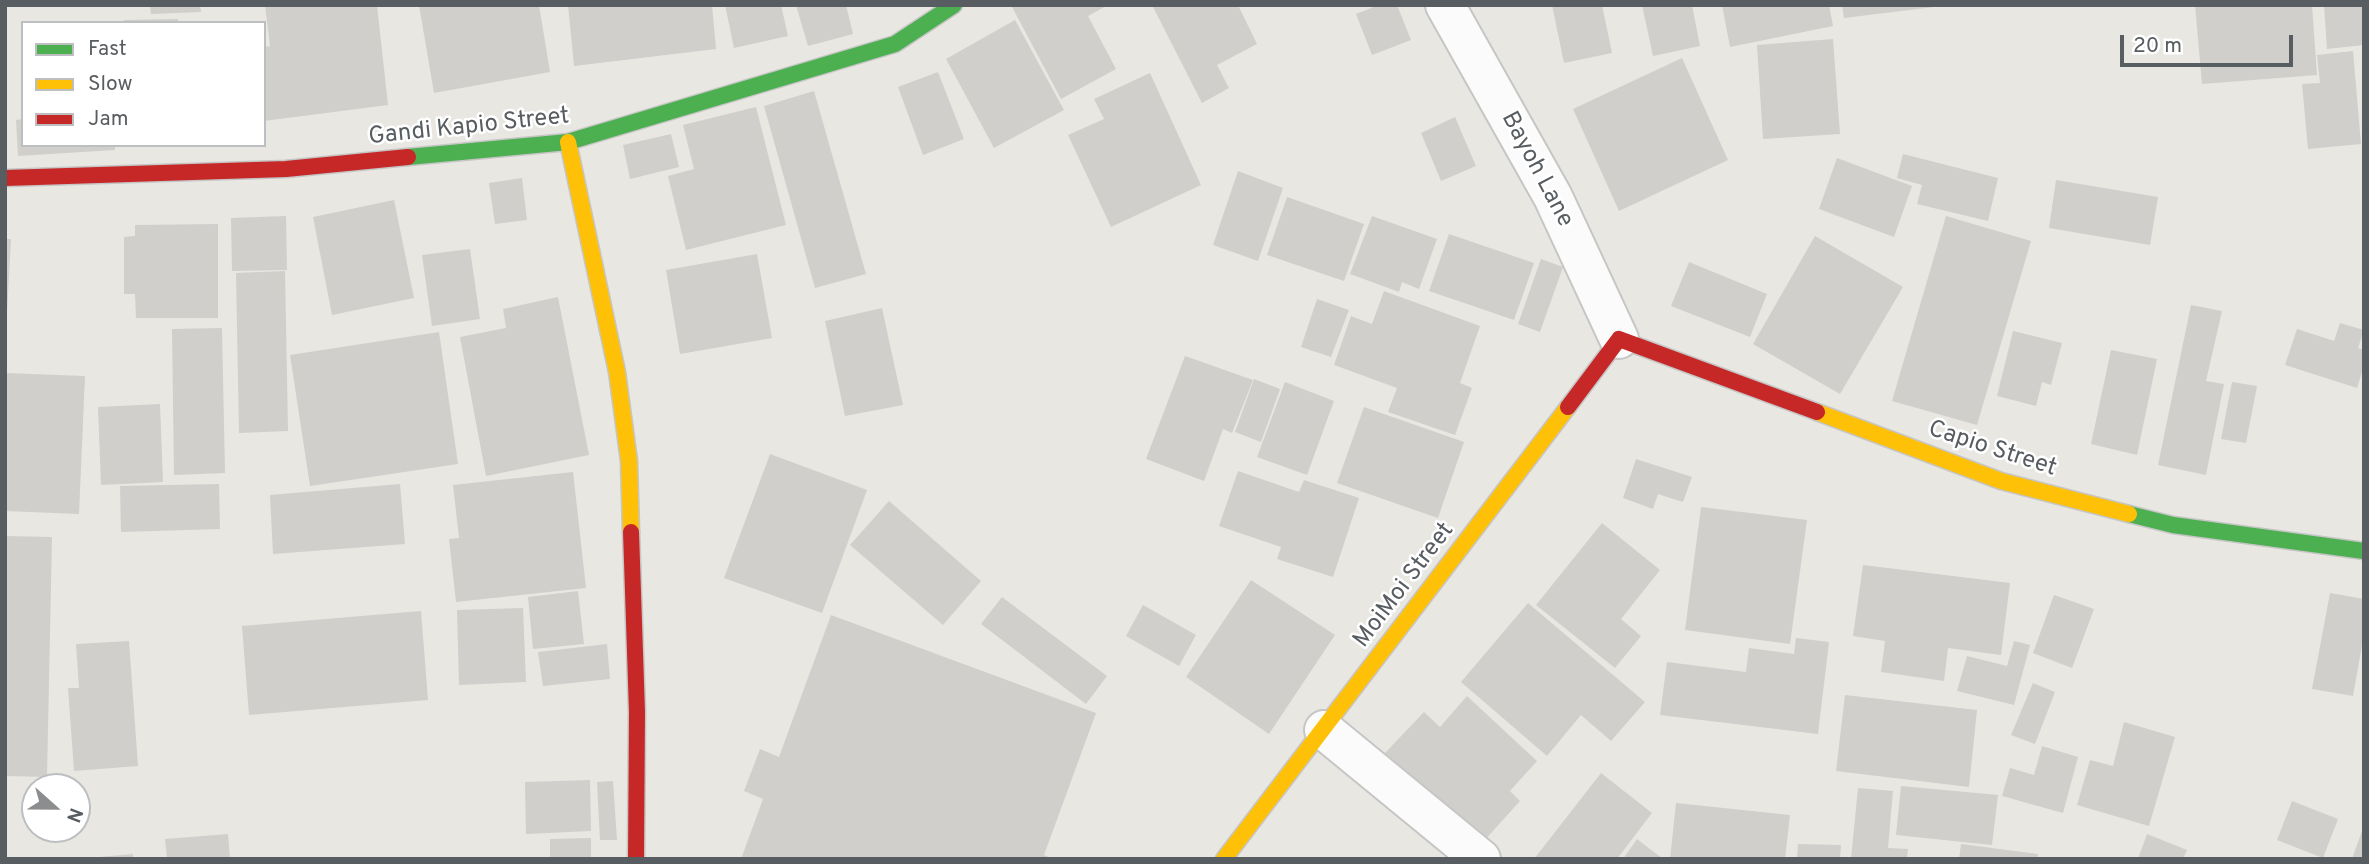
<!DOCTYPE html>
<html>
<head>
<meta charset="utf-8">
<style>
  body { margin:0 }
  #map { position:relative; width:2369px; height:864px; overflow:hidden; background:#e9e7e2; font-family:Overpass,sans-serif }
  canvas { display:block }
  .frame { position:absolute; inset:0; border:7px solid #585d61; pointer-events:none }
  .legend { position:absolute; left:21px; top:21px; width:245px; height:126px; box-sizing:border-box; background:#fff; border:2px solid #bcbec0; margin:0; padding:9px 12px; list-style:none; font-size:21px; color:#585d61 }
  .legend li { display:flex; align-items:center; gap:14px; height:35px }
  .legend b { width:35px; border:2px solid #bcbec0 }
  .north { position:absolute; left:21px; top:773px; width:70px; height:70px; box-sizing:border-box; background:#fff; border:2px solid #bcbec0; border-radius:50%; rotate:111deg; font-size:19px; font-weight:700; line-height:28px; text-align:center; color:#585d61 }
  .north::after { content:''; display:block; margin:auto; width:24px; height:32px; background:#8b8d8e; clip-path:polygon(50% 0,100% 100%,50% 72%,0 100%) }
  .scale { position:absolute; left:2120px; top:35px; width:173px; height:32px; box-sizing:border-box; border:4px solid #585d61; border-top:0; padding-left:9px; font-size:21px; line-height:24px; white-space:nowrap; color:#585d61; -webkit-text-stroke:5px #fff; paint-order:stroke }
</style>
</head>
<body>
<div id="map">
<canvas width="2369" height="864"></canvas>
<div class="frame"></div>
<ul class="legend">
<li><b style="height:9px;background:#4caf50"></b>Fast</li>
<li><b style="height:9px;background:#ffc107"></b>Slow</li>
<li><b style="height:9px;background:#c62828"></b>Jam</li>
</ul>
<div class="north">N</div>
<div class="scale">20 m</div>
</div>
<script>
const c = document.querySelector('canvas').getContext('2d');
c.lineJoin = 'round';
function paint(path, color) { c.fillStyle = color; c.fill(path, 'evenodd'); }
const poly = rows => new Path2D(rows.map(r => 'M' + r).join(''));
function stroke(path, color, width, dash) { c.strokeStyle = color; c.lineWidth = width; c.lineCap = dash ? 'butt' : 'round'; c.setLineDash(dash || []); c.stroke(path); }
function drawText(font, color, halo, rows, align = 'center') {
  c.font = font + ' Overpass,sans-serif'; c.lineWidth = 5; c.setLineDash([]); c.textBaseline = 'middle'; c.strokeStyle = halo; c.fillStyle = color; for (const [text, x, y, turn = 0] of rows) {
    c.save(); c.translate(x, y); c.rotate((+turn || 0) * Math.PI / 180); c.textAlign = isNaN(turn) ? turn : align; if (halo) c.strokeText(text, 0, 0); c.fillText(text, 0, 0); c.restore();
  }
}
const building = poly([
  [150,5,200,5,201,12,151,14],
  [265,5,377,5,388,105,264,121,264,47,270,46],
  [419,5,539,5,550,72,434,93],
  [568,5,712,5,716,49,574,66],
  [725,5,781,5,788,36,734,48],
  [796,5,846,5,853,34,808,46],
  [1011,5,1108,5,1088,16,1116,69,1061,99],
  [1152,5,1238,5,1257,44,1217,65,1229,88,1202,103],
  [1379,5,1397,5,1411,40,1372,55,1356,14],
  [1552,5,1602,5,1612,53,1564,63],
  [1642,5,1692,5,1700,46,1653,56],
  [1722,5,1829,5,1833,26,1730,47],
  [1842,5,1934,5,1934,7,1844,18],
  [2195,5,2312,5,2317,75,2202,84],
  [2324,5,2364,5,2364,45,2327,49],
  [178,19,178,23,124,23,124,20],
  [1015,20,1064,110,994,148,946,59],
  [1833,39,1840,134,1763,139,1757,45],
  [2353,51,2361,144,2308,149,2302,84,2320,83,2317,55],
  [1682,58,1728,160,1619,211,1573,109],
  [938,72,964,139,923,155,898,87],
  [1150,73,1201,185,1111,227,1068,135,1104,119,1094,99],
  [814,91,866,274,815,288,764,106],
  [756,107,786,225,686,250,668,176,694,169,683,125],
  [1455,117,1476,166,1441,181,1421,133],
  [23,119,23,145,115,145,115,150,18,156,16,120],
  [671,134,679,167,630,179,623,145],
  [1903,154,1998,178,1988,221,1917,204,1922,185,1897,178],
  [1837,158,1912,186,1894,237,1819,209],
  [1238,171,1283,188,1258,261,1213,245],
  [522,178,527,220,495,224,489,183],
  [2056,180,2158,197,2150,245,2049,228],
  [1287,197,1364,224,1344,281,1267,255],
  [394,200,414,298,332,315,313,217],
  [286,216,287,270,232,271,231,218],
  [1372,216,1437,239,1419,289,1402,282,1399,292,1350,274],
  [1946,216,2031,241,1977,425,1892,401],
  [218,224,218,318,136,318,135,294,124,294,124,237,135,236,135,225],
  [1449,234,1534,263,1514,320,1429,291],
  [1815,236,1903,287,1840,394,1753,344],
  [5,239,11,239,7,313,5,313],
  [470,249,480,319,432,326,422,255],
  [757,254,772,338,680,354,666,270],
  [1541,259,1563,267,1540,332,1518,324],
  [1689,262,1767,294,1750,337,1671,306],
  [285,271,288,431,239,433,236,273],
  [1384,291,1480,326,1460,383,1472,388,1455,435,1388,412,1397,388,1334,365,1351,316,1372,324],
  [558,297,589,455,486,476,460,337,506,328,503,309],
  [1317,299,1349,310,1331,357,1301,347],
  [2191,305,2222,311,2206,381,2224,384,2206,475,2158,465],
  [882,308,903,405,845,416,825,321],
  [2340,323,2364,330,2358,348,2364,350,2364,366,2357,388,2285,365,2297,329,2334,341],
  [222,328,225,473,174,475,172,329],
  [2013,331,2062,343,2051,385,2042,382,2036,406,1997,396],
  [439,332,458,464,310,486,290,355],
  [2111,350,2157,359,2137,455,2091,444],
  [1185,356,1253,380,1232,433,1223,429,1204,481,1146,459],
  [5,373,85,376,79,514,5,511],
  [1254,379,1280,389,1261,442,1235,432],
  [1285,382,1334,401,1307,475,1257,457],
  [2232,382,2257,386,2246,443,2221,439],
  [160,404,163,482,101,485,98,407],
  [1364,407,1464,442,1438,518,1337,483],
  [770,454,867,490,822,613,724,578],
  [1636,459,1692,477,1683,502,1658,494,1653,509,1623,498],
  [1238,471,1299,492,1304,480,1359,498,1333,577,1277,559,1281,547,1219,526],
  [573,472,586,588,456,602,449,539,459,538,453,485],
  [219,484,220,529,121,532,120,486],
  [400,484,405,544,273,554,270,495],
  [889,501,981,581,943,625,850,545],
  [1701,507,1807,520,1790,644,1685,630],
  [1602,523,1660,570,1621,619,1641,636,1615,668,1536,605],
  [5,536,52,537,47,777,5,776],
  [1863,565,2010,583,2001,655,1948,648,1944,681,1881,672,1885,641,1853,636],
  [1251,580,1335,635,1269,734,1186,677],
  [578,591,584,644,533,649,528,597],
  [2330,593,2364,599,2364,634,2353,696,2312,689],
  [2054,595,2094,609,2072,668,2033,653],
  [1002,597,1107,676,1086,704,981,624],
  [1528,603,1645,702,1611,741,1581,715,1547,756,1461,682],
  [1143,605,1196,635,1179,666,1126,636],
  [523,608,526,682,459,685,457,610],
  [421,611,428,700,249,715,242,626],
  [831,615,1096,713,1044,855,1053,859,741,859,763,799,744,791,760,749,779,757],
  [1796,638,1829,642,1818,734,1660,715,1667,662,1746,672,1749,648,1794,654],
  [129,641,138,766,74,771,68,688,79,688,76,644],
  [2014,641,2030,645,2014,705,1957,691,1967,656,2007,666],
  [607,644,610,679,543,686,538,652],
  [2033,683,2055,692,2035,744,2011,735],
  [1845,695,1977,710,1969,787,1836,771],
  [1467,696,1537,761,1510,791,1520,801,1483,842,1385,753,1424,712,1440,727],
  [2124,722,2175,737,2149,826,2077,805,2090,760,2113,766],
  [2042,746,2078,757,2063,813,2002,796,2010,768,2034,775],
  [1601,773,1652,813,1617,859,1534,859],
  [590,780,591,831,526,834,525,782],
  [613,781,617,840,600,840,597,782],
  [1901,786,1998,795,1992,845,1896,835],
  [1858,788,1893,791,1888,848,1908,849,1907,859,1851,859],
  [2292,801,2338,819,2323,858,2277,840],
  [1676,803,1790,815,1785,859,1670,859],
  [2363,828,2364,859,2352,859],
  [228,834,230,859,167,859,165,839],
  [2147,834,2187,850,2183,859,2138,859],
  [591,838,591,859,550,859,550,839],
  [1637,839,1663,859,1623,859],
  [1798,844,1841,845,1840,859,1797,859],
  [1961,844,2038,854,2037,859,1959,859],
  [133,854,133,859,99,859,99,857]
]);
const street = poly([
  [1445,5,1553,197,1619,339],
  [1324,730,1481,859]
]);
const fast = poly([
  [408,157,568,142,895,44,954,5],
  [2129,514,2173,525,2364,551]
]);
const slow = poly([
  [568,142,617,372,629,461,631,532],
  [1817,412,2001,481,2129,514],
  [1224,859,1568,407]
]);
const jam = poly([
  [5,178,286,169,408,157],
  [1568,407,1619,339,1817,412],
  [631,532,637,712,636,859]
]);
const streetNames = [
  ["Gandi Kapio Street",469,128,-6],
  ["Bayoh Lane",1536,170,62],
  ["Capio Street",1992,450,18],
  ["MoiMoi Street",1405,586,-53]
];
paint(building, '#d0cfcc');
stroke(street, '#c5c6c5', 42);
stroke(fast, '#c6c6c6', 19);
stroke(slow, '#c6c6c6', 19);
stroke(jam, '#c6c6c6', 19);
stroke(street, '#fcfbfb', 38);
stroke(fast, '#4caf50', 16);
stroke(slow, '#ffc107', 16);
stroke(jam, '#c62828', 16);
drawText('24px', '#585d61', '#fff', streetNames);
</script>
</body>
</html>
